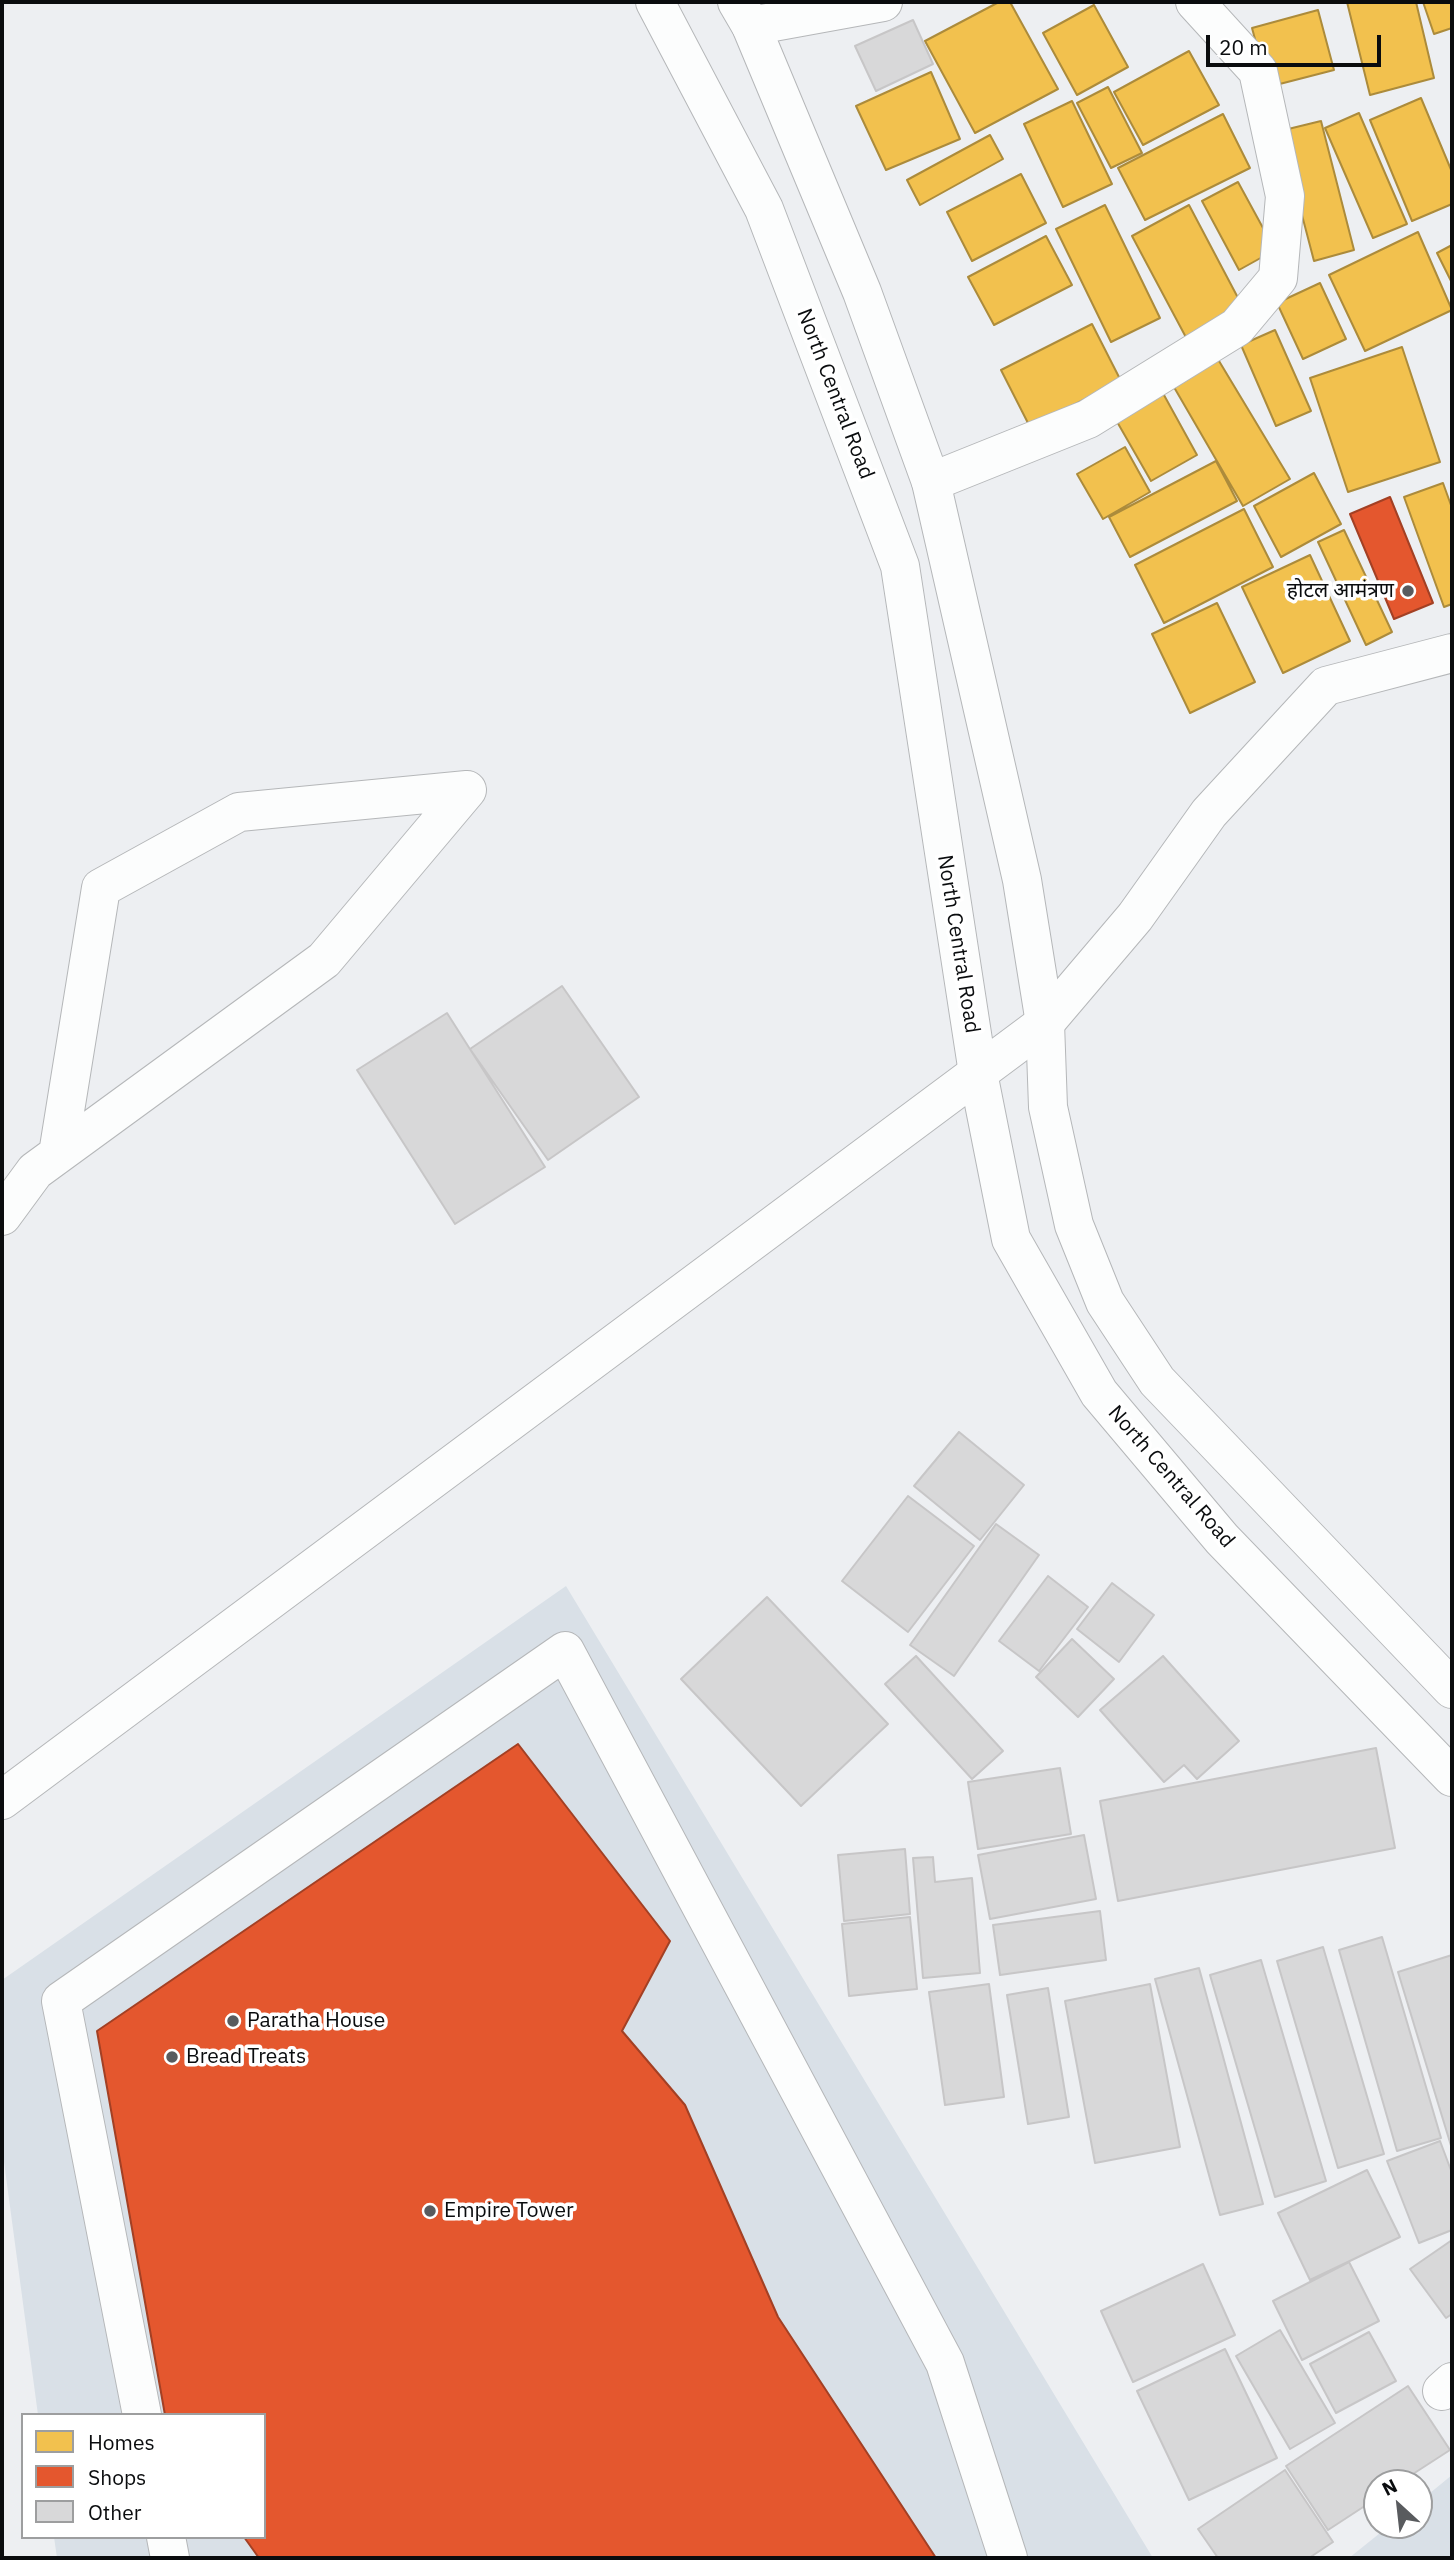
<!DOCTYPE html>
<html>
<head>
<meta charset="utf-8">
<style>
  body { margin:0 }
  #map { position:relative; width:1454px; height:2560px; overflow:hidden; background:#edeff2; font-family:"IBM Plex Sans",sans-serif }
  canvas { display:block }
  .frame { position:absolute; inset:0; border:4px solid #0a0c0e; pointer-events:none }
  .legend { position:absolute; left:21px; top:2413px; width:245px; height:126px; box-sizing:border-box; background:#fff; border:2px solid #9d9e9f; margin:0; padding:9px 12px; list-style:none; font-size:21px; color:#0a0c0e }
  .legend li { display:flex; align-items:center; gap:14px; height:35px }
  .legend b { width:35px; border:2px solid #9d9e9f }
  .north { position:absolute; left:1363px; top:2469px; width:70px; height:70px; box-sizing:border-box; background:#fff; border:2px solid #9d9e9f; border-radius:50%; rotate:333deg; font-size:19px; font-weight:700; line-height:28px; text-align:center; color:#0a0c0e }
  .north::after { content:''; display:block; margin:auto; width:24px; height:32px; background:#595b5e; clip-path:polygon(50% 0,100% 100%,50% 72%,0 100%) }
  .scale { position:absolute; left:1206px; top:35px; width:175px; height:32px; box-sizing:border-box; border:4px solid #0a0c0e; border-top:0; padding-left:9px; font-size:21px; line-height:24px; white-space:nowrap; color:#0a0c0e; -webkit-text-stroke:5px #fff; paint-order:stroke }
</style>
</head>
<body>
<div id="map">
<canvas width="1454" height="2560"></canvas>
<div class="frame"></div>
<ul class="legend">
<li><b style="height:19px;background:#f2c14e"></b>Homes</li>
<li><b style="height:19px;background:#e4572e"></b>Shops</li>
<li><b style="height:19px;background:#d8d8d9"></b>Other</li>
</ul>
<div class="north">N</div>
<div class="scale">20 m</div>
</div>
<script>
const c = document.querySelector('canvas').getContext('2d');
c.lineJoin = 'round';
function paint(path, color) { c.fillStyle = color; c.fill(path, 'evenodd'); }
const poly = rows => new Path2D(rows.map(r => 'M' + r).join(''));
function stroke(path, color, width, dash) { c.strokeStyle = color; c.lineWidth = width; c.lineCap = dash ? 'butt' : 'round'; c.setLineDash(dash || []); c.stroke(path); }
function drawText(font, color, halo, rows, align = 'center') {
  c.font = font + ' "IBM Plex Sans","Noto Sans Devanagari",sans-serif'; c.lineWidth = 7; c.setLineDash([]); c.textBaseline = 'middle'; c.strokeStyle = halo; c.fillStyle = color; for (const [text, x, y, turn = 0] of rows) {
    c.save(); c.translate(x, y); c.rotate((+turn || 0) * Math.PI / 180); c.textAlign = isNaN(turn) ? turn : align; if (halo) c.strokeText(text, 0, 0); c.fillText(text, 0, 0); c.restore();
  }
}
const built = poly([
  [566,1586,1153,2558,57,2558,54,2537,264,2537,264,2415,38,2415,2,2147,2,1980],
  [1452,2475,1452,2558,1349,2558,1390,2525,1419,2525,1419,2502]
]);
const homes = poly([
  [999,2,1010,2,1058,89,975,133,925,41,999,2],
  [1347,2,1416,2,1434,78,1370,95,1347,2],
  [1423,2,1452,2,1452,28,1434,34,1423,2],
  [1094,5,1128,67,1077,95,1043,33,1094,5],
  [1318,10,1334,70,1268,87,1252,28,1318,10],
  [1189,51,1219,105,1143,145,1114,92,1189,51],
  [931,72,960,139,886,170,856,106,931,72],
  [1108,87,1142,153,1111,168,1077,103,1108,87],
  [1421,98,1452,172,1452,204,1412,221,1370,120,1421,98],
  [1072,101,1112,184,1063,207,1024,124,1072,101],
  [1359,113,1407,224,1373,238,1325,128,1359,113],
  [1223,114,1250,168,1145,220,1118,168,1223,114],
  [1321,121,1354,250,1314,261,1280,131,1321,121],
  [990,135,1003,159,920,205,907,180,990,135],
  [1021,174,1046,223,972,261,947,212,1021,174],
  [1238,182,1275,250,1239,270,1202,201,1238,182],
  [1105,205,1160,318,1111,342,1056,229,1105,205],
  [1189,205,1246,313,1189,343,1132,236,1189,205],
  [1418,232,1452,310,1365,351,1329,275,1418,232],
  [1046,236,1072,285,994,325,968,277,1046,236],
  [1452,245,1452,283,1437,253,1452,245],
  [1320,283,1346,339,1303,359,1277,303,1320,283],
  [1092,324,1121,381,1030,427,1001,370,1092,324],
  [1275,330,1311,411,1276,426,1241,345,1275,330],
  [1402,347,1440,462,1348,492,1310,378,1402,347],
  [1216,356,1290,479,1243,506,1171,382,1216,356],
  [1159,386,1197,455,1151,481,1112,413,1159,386],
  [1125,447,1150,492,1103,519,1077,474,1125,447],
  [1216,461,1237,501,1130,557,1109,517,1216,461],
  [1314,473,1341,524,1281,557,1254,506,1314,473],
  [1443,483,1452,508,1452,604,1444,607,1404,497,1443,483],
  [1244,509,1273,567,1164,623,1135,565,1244,509],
  [1344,530,1392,632,1366,645,1318,542,1344,530],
  [1310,555,1350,641,1283,673,1242,587,1310,555],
  [1217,603,1255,682,1190,713,1152,634,1217,603]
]);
const shops = poly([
  [1390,497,1433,603,1394,619,1350,514,1390,497],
  [518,1744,670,1941,622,2031,685,2105,778,2317,936,2558,259,2558,244,2537,264,2537,264,2415,165,2415,97,2031,518,1744]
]);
const building = poly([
  [913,20,933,64,876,91,855,46,913,20],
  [562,986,639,1097,548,1160,470,1049,562,986],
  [447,1013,545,1167,455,1224,357,1070,447,1013],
  [959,1432,1024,1485,980,1540,914,1486,959,1432],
  [908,1496,974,1546,908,1632,842,1581,908,1496],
  [996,1524,1039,1555,954,1676,910,1645,996,1524],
  [1048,1576,1088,1607,1039,1671,999,1641,1048,1576],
  [1112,1583,1154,1615,1119,1662,1077,1629,1112,1583],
  [767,1597,888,1724,801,1806,681,1679,767,1597],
  [1072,1639,1114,1679,1078,1717,1036,1677,1072,1639],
  [916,1656,1003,1751,972,1779,885,1684,916,1656],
  [1163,1656,1239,1741,1197,1779,1184,1765,1164,1782,1100,1710,1163,1656],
  [1376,1748,1395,1848,1118,1901,1100,1801,1376,1748],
  [1060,1768,1071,1834,978,1849,968,1782,1060,1768],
  [1084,1835,1096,1899,990,1919,978,1855,1084,1835],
  [905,1849,910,1914,844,1921,838,1855,905,1849],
  [933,1857,935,1882,972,1878,980,1973,923,1978,913,1858,933,1857],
  [1100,1911,1106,1960,1000,1975,993,1925,1100,1911],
  [910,1917,917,1989,849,1996,842,1924,910,1917],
  [1382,1937,1441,2138,1397,2151,1339,1950,1382,1937],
  [1323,1947,1384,2154,1338,2168,1277,1961,1323,1947],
  [1452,1955,1452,2149,1398,1972,1452,1955],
  [1261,1960,1326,2181,1275,2197,1210,1975,1261,1960],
  [1199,1968,1263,2204,1220,2215,1155,1979,1199,1968],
  [989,1984,1004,2097,945,2105,929,1992,989,1984],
  [1150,1984,1180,2147,1095,2163,1065,2001,1150,1984],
  [1048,1988,1069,2117,1028,2124,1007,1995,1048,1988],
  [1440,2141,1452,2173,1452,2230,1419,2243,1387,2161,1440,2141],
  [1367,2170,1400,2237,1310,2280,1278,2213,1367,2170],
  [1452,2240,1452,2314,1446,2318,1410,2269,1452,2240],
  [1349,2262,1379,2321,1302,2360,1273,2301,1349,2262],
  [1203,2264,1235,2335,1133,2382,1101,2311,1203,2264],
  [1280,2330,1335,2423,1290,2449,1236,2356,1280,2330],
  [1369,2332,1396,2381,1336,2413,1310,2364,1369,2332],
  [1225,2349,1277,2458,1189,2500,1137,2391,1225,2349],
  [1408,2386,1450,2450,1399,2483,1377,2483,1377,2498,1328,2530,1286,2466,1408,2386],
  [1285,2470,1333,2542,1309,2558,1218,2558,1198,2529,1285,2470]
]);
const minor = poly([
  [751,26,883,2],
  [931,482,1088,419,1237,327,1278,278,1285,196,1258,71,1195,2],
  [2,1216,35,1171,324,960,467,790,239,812,101,888,58,1154],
  [2,1800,1045,1023,1135,917,1209,813,1326,686,1452,653],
  [1442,2391,1452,2382],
  [142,2415,61,2001,565,1651,945,2363,1008,2558],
  [166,2537,170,2558]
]);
const major = poly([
  [655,2,764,209,900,566,978,1073,1011,1239,1099,1393,1222,1539,1452,1777],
  [737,2,751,26,862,292,931,482,1022,880,1045,1023,1048,1107,1074,1225,1105,1302,1157,1381,1452,1689]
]);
const markers = [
  [1408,591,7,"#595b5e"],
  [233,2021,7,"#595b5e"],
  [172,2057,7,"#595b5e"],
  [430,2211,7,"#595b5e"]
];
const streetNames = [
  ["North Central Road",835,394,69],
  ["North Central Road",958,944,81],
  ["North Central Road",1171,1477,49]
];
const poiNames = [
  ["होटल आमंत्रण",1394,591,"right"],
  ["Paratha House",247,2021],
  ["Bread Treats",186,2057],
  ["Empire Tower",444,2211]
];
paint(built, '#d9e0e7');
paint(homes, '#f2c14e');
stroke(homes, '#ac8b3b', 2);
paint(shops, '#e4572e');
stroke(shops, '#a34024', 2);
paint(building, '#d8d8d9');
stroke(building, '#c7c6c7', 2);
stroke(minor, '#b5b7b9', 40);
stroke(major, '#b5b7b9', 40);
stroke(minor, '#fcfdfd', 38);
stroke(major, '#fcfdfd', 38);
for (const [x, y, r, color] of markers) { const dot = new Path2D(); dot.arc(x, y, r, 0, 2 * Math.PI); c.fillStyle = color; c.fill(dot); stroke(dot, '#fff', 2.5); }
drawText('21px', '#0a0c0e', '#fff', streetNames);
drawText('21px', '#0a0c0e', '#fff', poiNames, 'left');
</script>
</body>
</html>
